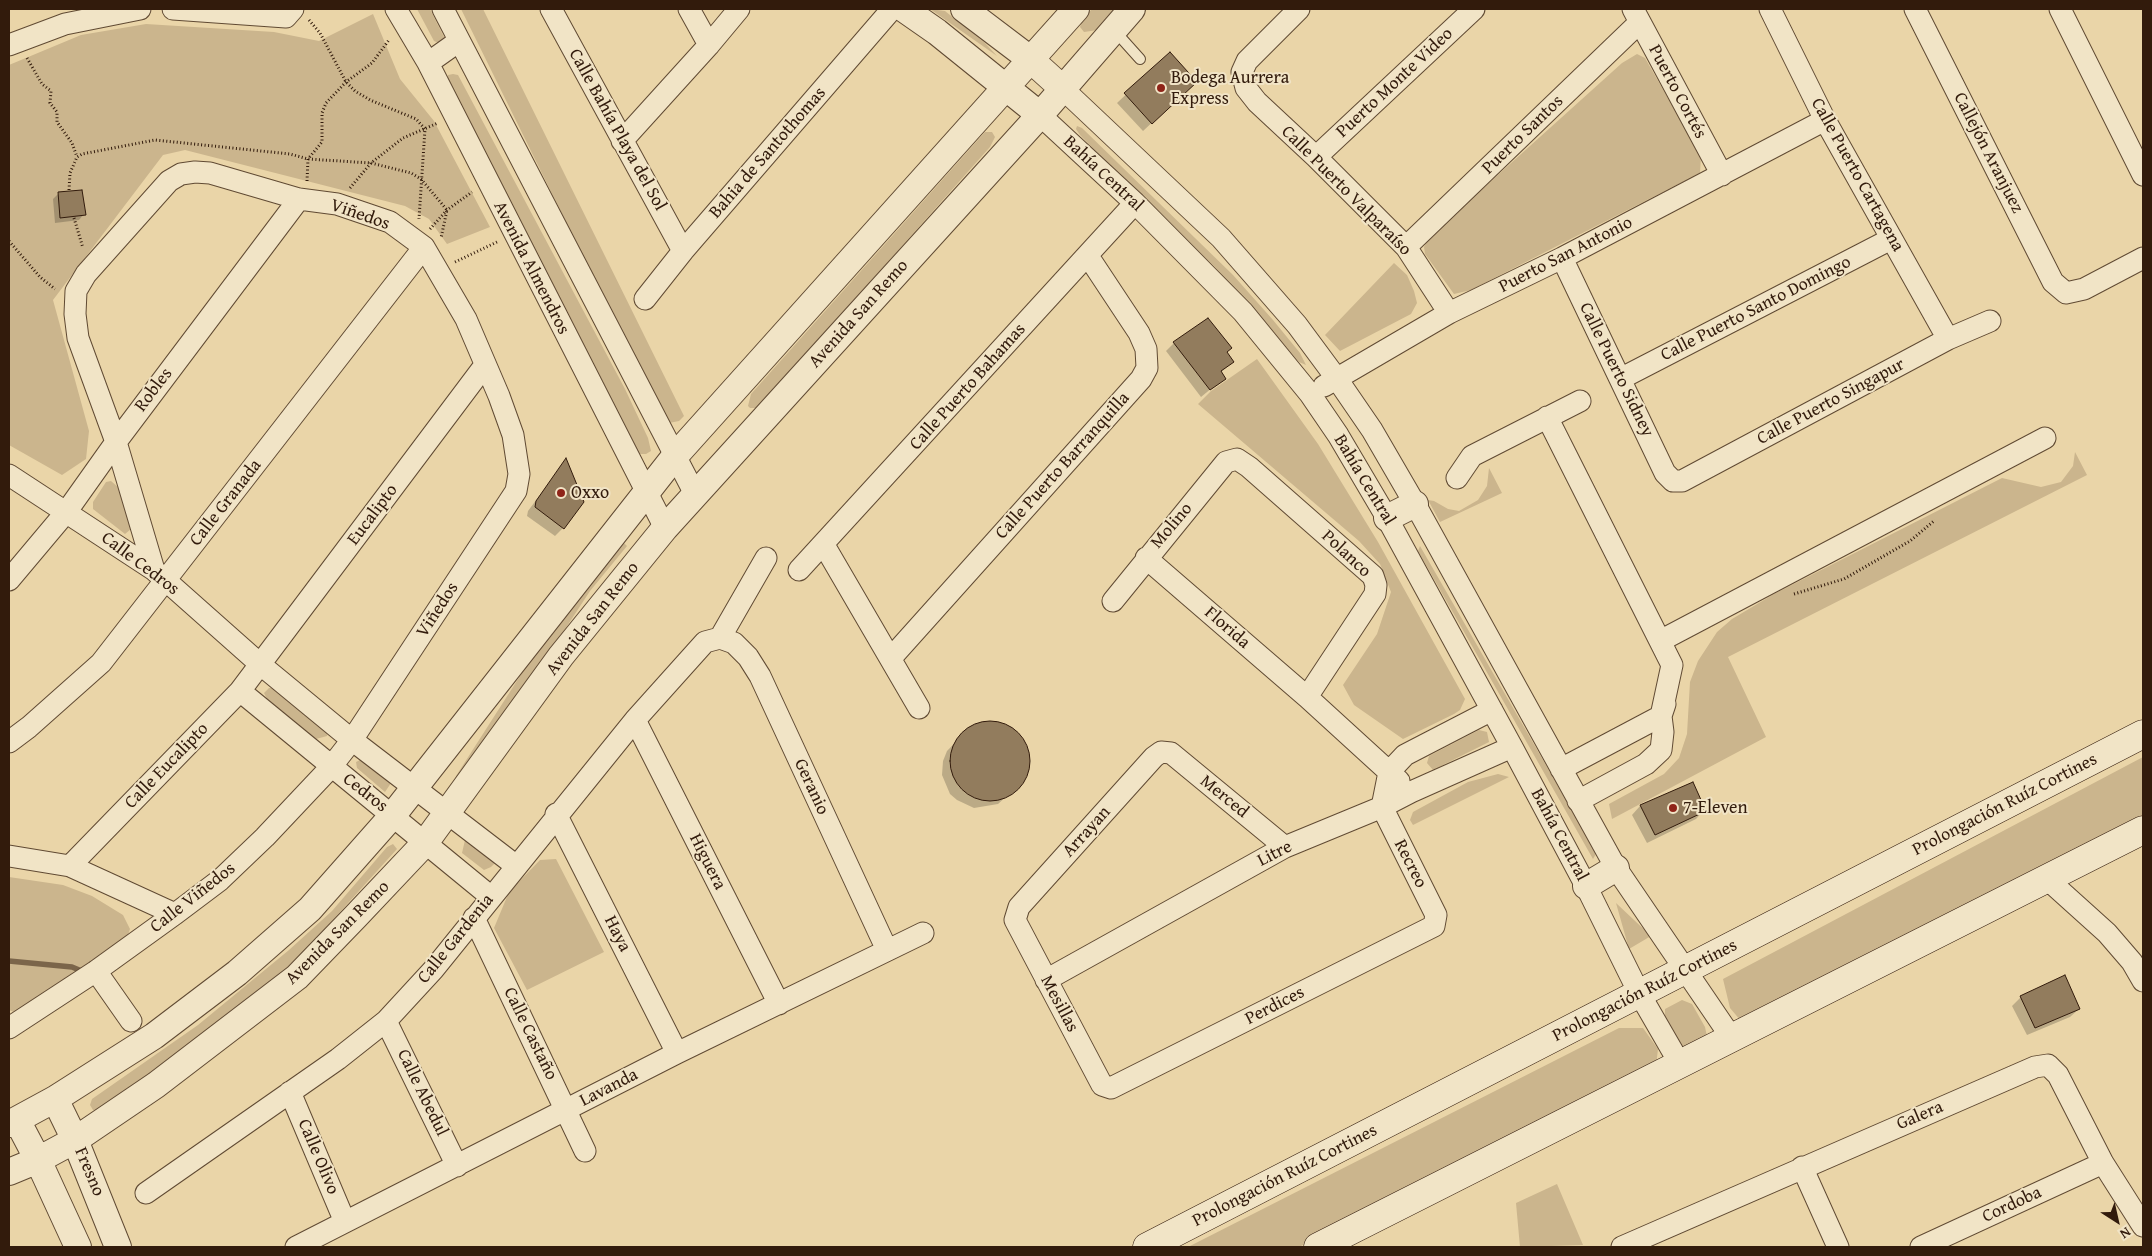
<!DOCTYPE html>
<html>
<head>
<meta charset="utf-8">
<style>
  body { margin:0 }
  #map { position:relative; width:2152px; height:1256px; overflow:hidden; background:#ead5a8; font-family:"Gentium Book Plus",serif }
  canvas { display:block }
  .frame { position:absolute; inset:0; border:10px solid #321b0c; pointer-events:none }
  .north { position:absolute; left:2092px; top:1196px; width:50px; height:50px; -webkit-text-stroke:4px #f1e4c6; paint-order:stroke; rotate:145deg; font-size:14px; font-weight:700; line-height:20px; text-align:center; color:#321b0c }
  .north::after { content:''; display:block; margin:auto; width:18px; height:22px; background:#321b0c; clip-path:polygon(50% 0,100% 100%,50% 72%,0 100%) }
</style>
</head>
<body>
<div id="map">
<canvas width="2152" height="1256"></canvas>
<div class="frame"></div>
<div class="north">N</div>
</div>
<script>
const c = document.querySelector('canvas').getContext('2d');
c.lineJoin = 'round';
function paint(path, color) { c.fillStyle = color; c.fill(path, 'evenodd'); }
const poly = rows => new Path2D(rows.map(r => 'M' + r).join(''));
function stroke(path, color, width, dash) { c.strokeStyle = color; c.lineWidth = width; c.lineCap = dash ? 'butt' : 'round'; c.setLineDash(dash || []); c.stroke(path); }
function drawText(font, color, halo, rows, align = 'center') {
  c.font = font + ' "Gentium Book Plus",serif'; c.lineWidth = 4; c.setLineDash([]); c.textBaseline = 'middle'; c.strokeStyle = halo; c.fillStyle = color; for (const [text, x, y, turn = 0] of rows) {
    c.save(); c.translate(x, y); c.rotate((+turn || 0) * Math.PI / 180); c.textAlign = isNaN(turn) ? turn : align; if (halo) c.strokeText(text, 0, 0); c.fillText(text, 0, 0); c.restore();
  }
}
const green = poly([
  [417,9,430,9,445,39,441,44,434,41],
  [461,9,483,9,684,416,679,421,669,423,662,417],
  [930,9,945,11,985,43,997,56],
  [1092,9,1116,9,1098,30,1084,32,1080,27,1083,18],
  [373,14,400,79,434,121,490,227,447,244,429,219,405,206,185,150,163,155,53,300,89,431,86,459,62,475,9,445,9,65,81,35,146,24,274,32,319,41],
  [1637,54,1645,58,1701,156,1700,173,1471,290,1454,294,1425,254,1424,247,1429,237,1622,63],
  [453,74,458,75,625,389,648,438,651,451,646,454,639,454,636,450,448,81,448,75],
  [1077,126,1082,128,1233,275,1273,320,1300,353,1306,365,1299,362,1214,266,1147,205,1080,135,1076,129],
  [985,132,992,132,995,137,990,147,758,408,750,408,748,406,751,394],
  [1394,263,1407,275,1414,291,1417,303,1411,314,1340,351,1325,335],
  [1257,359,1318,444,1378,542,1465,699,1460,710,1454,714,1403,739,1354,705,1343,685,1377,634,1391,592,1380,564,1359,541,1198,404,1211,391],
  [2075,452,2087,475,1728,657,1766,737,1612,819,1609,804,1664,774,1679,758,1687,734,1690,682,1698,661,1717,632,1732,619,1774,594,2002,478,2041,487,2061,482,2073,466],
  [1489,468,1502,493,1440,522,1428,500,1434,501,1448,509,1459,511,1478,500,1487,486],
  [111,481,119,488,132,523,131,529,125,534,93,509,93,502,106,482],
  [622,541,627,546,590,591,537,672,454,783,456,776,545,637],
  [1420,546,1593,847,1596,854,1593,859,1418,551],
  [269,688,277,688,328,732,327,736,316,739,267,699,264,693],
  [1479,730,1487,732,1489,742,1433,770,1427,763,1429,756],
  [2143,757,2143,818,1741,1021,1730,1008,1723,979],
  [362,759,393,780,385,792,357,768,356,762],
  [1498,774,1509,777,1413,825,1410,820,1413,812,1468,782],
  [470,839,495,863,491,867,484,870,462,853,465,840],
  [393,844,397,849,283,975,198,1045,99,1110,93,1110,90,1105,92,1099,198,1025,289,950,332,911,387,847],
  [556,859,604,952,527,990,494,928,509,892,540,860],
  [9,877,63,885,92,896,123,915,130,929,124,946,19,1014,9,1010],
  [1616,903,1651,936,1629,949],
  [1682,1000,1692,1004,1705,1027,1708,1041,1680,1051,1665,1017,1665,1009],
  [1619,1028,1643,1028,1658,1049,1656,1066,1299,1247,1188,1247],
  [1557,1184,1583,1245,1520,1247,1516,1203]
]);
const shadow = poly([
  [1170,53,1187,90,1143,131,1117,103],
  [58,194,84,214,79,220,55,223,53,199],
  [1174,343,1226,352,1233,362,1220,373,1224,378,1201,397,1166,351],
  [566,460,563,528,555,536,527,516,528,511],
  [994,722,1004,725,1017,734,1027,749,1028,759,1026,774,1021,783,998,804,974,808,957,800,950,794,942,775,943,761,947,751,970,727,979,724],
  [1692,783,1704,810,1696,819,1647,843,1632,815,1640,806],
  [2065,977,2079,1009,2070,1017,2027,1035,2012,1006,2021,997]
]);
const stream = poly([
  [9,961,72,967,84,972]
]);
const building = poly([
  [1170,52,1197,82,1152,124,1124,93,1170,52],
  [82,190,86,215,60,218,58,192,82,190],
  [1208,318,1232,348,1227,352,1234,362,1221,371,1226,379,1210,390,1173,342,1208,318],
  [566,458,584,502,564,529,535,507,536,501,566,458],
  '950 761a40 40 0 1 1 80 0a40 40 0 1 1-80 0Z',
  [1693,782,1706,811,1655,835,1640,805,1693,782],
  [2065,975,2080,1009,2035,1028,2020,996,2065,975]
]);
const path = poly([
  [309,20,320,33,346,82,355,91,370,100,416,119,425,129,419,219],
  [27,58,42,84,51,91,50,103,57,112,57,122,72,143,77,157],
  [307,181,308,159,322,142,322,113,326,103,346,82,372,63,389,40],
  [350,188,371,163,403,138,438,123],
  [69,190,70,173,77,157,82,154,155,140,290,154,308,159,371,163,411,173,421,179,447,210,441,238],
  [74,218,83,248],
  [430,229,447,210,472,192],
  [9,241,40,277,55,289],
  [455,262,497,242],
  [1794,594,1844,579,1910,541,1935,520]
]);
const service = poly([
  [1114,30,1140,59]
]);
const minor = poly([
  [173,9,286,17,293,9],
  [396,9,428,63,665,528],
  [443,9,695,494],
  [551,9,683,251],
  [689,9,709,45],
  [1299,9,1247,61,1242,72,1246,88,1257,102,1316,157,1406,247,1449,313],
  [1633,9,1722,175],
  [1770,9,1825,120,1948,339],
  [1915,9,2053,282,2066,293,2084,289,2143,258],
  [2060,9,2143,175],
  [9,45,65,24,140,9],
  [428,63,459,41],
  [1062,88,1221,238,1297,325,1337,379,1372,430,1415,504,1616,868,1731,1037],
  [1040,115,1135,203,1243,312,1310,394,1338,435,1387,518,1512,747,1586,886,1639,993,1680,1064],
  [622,141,709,45,739,9],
  [1316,157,1474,9],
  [1406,247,1640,22],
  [1562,258,1665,473,1673,481,1682,481,1948,339,1990,321],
  [645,299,683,251,892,9],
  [1620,379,1891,239],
  [1324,386,1449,313,1562,258,1825,120],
  [1547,417,1672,665,1661,716,1561,769],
  [9,475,154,570,261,665,352,740,515,865],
  [1457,478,1472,456,1580,401],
  [824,545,919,708],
  [1146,558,1307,697,1399,781],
  [799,570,1135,203],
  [9,580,67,511,116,442,299,199],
  [1113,601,1226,462,1237,459,1249,467,1373,576,1376,585,1375,594,1307,697],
  [720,638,734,643,748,657,760,676,887,950],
  [720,638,766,558],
  [1660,641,2045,438],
  [891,658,1141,379,1147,368,1146,349,1139,333,1088,256],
  [240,691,490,896],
  [635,720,779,1004],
  [9,742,29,727,101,663,424,247],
  [1389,772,1405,755,1492,710],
  [1578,801,1646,764,1661,750,1663,732,1661,716,1665,704],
  [556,814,677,1053],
  [1285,847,1171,753,1161,752,1154,757,1019,907,1015,920,1102,1085,1111,1088,1434,926,1436,915,1382,807,1389,772],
  [9,856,70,866,175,914],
  [70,866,240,691,485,365],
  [2046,878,2107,933,2132,962,2143,981],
  [474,918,585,1151],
  [96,971,131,1021],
  [1046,980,1285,847,1382,807,1411,792,1512,747],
  [386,1021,457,1166],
  [9,1028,96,971,175,914,220,880,265,837,331,767,352,740,516,491,519,474,513,435,499,396,466,319,424,247,390,222,337,204,299,199,210,173,195,172,181,174,169,181,86,274,76,291,75,314,78,338,116,442,154,570],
  [290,1092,345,1222],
  [1802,1167,1838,1247],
  [146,1193,338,1059,386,1021,433,970,635,720,705,642,720,638],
  [296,1247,677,1053,923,933],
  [1622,1247,2035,1067,2048,1065,2058,1075,2103,1163,2143,1226],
  [1921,1247,2103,1163]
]);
const tertiary = poly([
  [904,9,937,32,1040,115],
  [964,9,1030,59,1062,88],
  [1387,518,1415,504],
  [1586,886,1616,868],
  [55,1099,75,1140,118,1247],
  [17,1120,38,1160,78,1247],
  [9,1124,55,1099,154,1036,237,973,310,909,393,815,675,456,1076,9],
  [9,1172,38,1160,75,1140,156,1085,297,977,356,916,425,843,561,656,665,528,1040,115,1132,9]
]);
const secondary = poly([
  [1147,1247,2143,734],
  [1318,1247,2143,830]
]);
const markers = [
  [1161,88,5,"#8f2418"],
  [561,493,5,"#8f2418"],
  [1673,808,5,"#8f2418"]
];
const poiNames = [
  ["Bodega Aurrera",1171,78],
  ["Express",1171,99],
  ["Oxxo",571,493],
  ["7-Eleven",1683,808]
];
const streetNames = [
  ["Puerto Monte Video",1395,83,-43],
  ["Puerto Cortés",1677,92,62],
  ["Calle Bahía Playa del Sol",617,130,61],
  ["Puerto Santos",1523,135,-44],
  ["Bahia de Santothomas",768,153,-49],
  ["Callejón Aranjuez",1988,153,63],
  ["Bahía Central",1103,174,43],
  ["Calle Puerto Cartagena",1857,175,61],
  ["Calle Puerto Valparaíso",1346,191,45],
  ["Viñedos",360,215,19],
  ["Puerto San Antonio",1566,255,-27],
  ["Avenida Almendros",531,268,63],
  ["Calle Puerto Santo Domingo",1756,309,-27],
  ["Avenida San Remo",859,314,-48],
  ["Calle Puerto Sidney",1616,370,64],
  ["Calle Puerto Bahamas",968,387,-48],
  ["Robles",154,390,-53],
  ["Calle Puerto Singapur",1831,402,-28],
  ["Calle Puerto Barranquilla",1063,466,-48],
  ["Bahía Central",1364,480,59],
  ["Calle Granada",226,503,-52],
  ["Eucalipto",373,515,-53],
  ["Molino",1172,526,-50],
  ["Polanco",1346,554,43],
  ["Calle Cedros",140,564,37],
  ["Viñedos",438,610,-57],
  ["Avenida San Remo",593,619,-52],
  ["Florida",1227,628,41],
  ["Calle Eucalipto",167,766,-46],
  ["Geranio",811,787,65],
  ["Cedros",365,793,38],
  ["Merced",1224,797,39],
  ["Prolongación Ruíz Cortines",2005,805,-27],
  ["Arrayan",1087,832,-48],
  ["Bahía Central",1559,835,62],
  ["Litre",1275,854,-27],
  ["Higuera",707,862,63],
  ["Recreo",1410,864,63],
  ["Calle Viñedos",193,898,-38],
  ["Avenida San Remo",338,933,-45],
  ["Haya",617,934,63],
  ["Calle Gardenia",456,939,-51],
  ["Prolongación Ruíz Cortines",1645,991,-27],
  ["Mesillas",1059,1004,62],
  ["Perdices",1275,1006,-27],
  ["Calle Castaño",530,1034,64],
  ["Lavanda",609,1088,-27],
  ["Calle Abedul",422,1093,64],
  ["Galera",1920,1116,-23],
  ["Calle Olivo",318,1157,67],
  ["Fresno",89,1172,67],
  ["Prolongación Ruíz Cortines",1285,1176,-27],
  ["Cordoba",2012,1205,-25]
];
paint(green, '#cbb58d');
paint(shadow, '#0003');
stroke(stream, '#7b654a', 5.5);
paint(building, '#927c5d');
stroke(building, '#321b0c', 1);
stroke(service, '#604a33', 12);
stroke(minor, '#604a33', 23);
stroke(tertiary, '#604a33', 28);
stroke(secondary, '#321b0c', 29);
stroke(path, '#321b0c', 3, [1, 2.5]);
stroke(service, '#f1e4c6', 10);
stroke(minor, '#f1e4c6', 21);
stroke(tertiary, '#f1e4c6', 26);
stroke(secondary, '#f1e4c6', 28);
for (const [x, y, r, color] of markers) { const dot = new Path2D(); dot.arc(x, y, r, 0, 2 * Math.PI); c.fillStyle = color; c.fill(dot); stroke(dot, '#f1e4c6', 2); }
drawText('18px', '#321b0c', '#f1e4c6', poiNames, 'left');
drawText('18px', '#321b0c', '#f1e4c6', streetNames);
</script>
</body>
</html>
